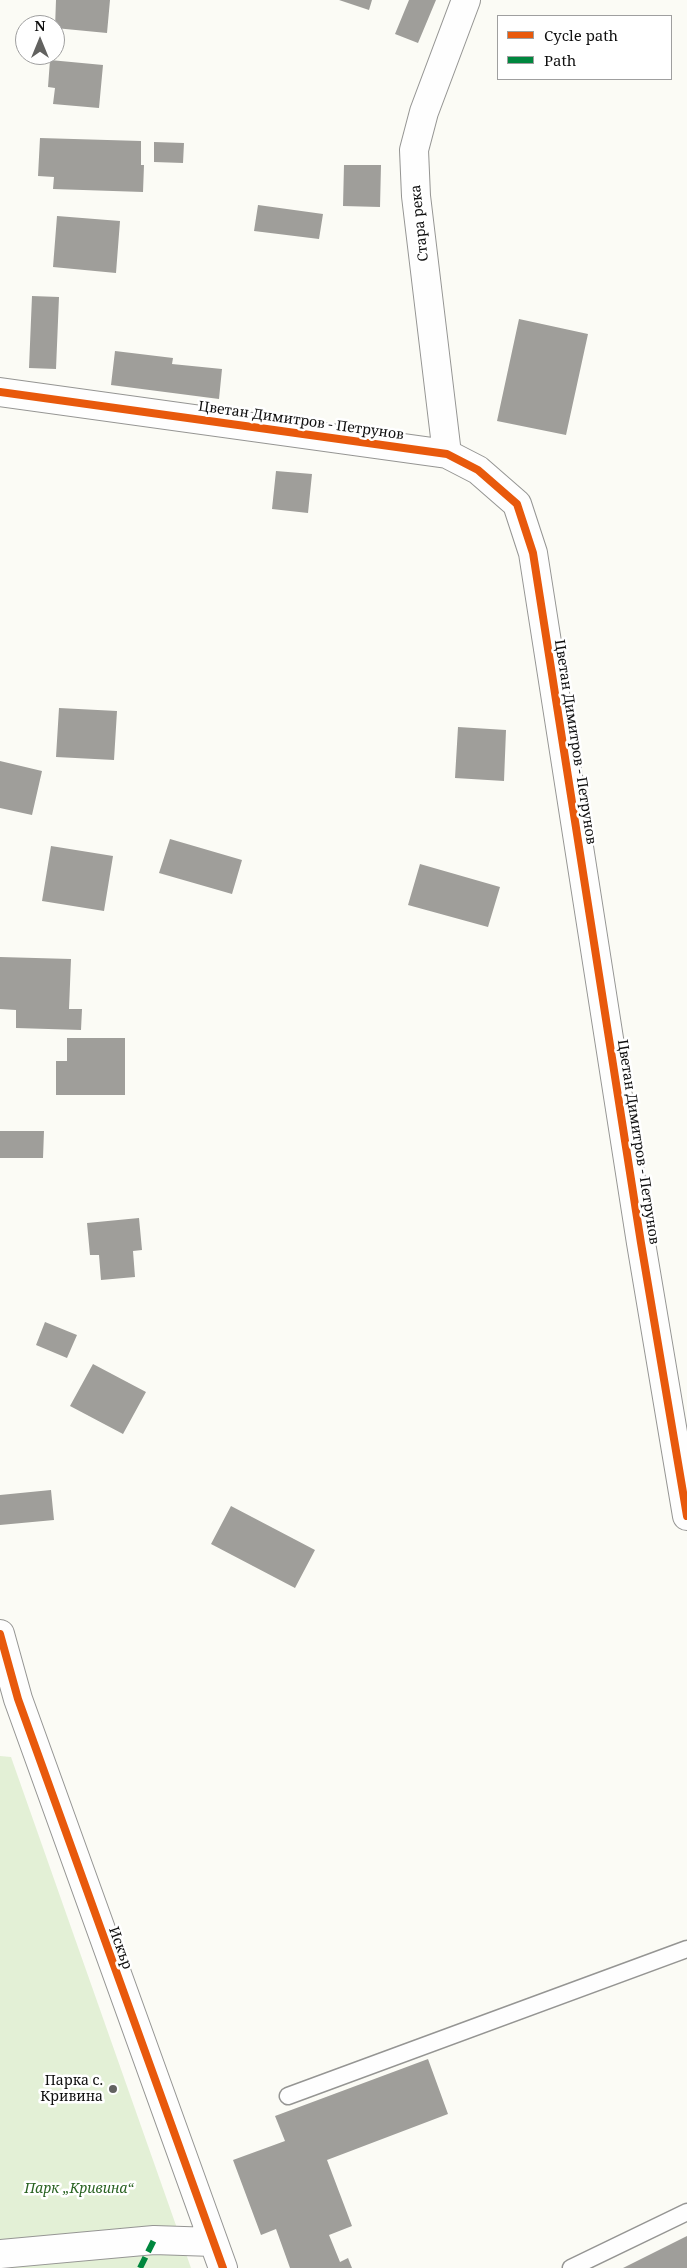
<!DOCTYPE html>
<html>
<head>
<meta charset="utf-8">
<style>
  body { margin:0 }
  #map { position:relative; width:687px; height:2268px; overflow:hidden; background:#fbfbf5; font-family:"Noto Serif",serif }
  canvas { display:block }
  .legend { position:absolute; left:497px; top:15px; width:175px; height:65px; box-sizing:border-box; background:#fff; border:1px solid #9f9f9f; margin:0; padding:6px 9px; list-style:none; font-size:15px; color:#0f0f0f }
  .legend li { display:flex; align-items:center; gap:10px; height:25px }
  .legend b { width:25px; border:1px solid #9f9f9f }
  .north { position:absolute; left:15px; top:15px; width:50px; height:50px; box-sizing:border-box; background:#fff; border:1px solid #9f9f9f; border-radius:50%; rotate:0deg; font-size:14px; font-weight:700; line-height:20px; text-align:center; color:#0f0f0f }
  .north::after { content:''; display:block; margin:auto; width:18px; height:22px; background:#626260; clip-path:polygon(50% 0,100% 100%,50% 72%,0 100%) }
</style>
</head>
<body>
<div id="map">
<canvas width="687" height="2268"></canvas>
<ul class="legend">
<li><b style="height:6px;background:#e8590c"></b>Cycle path</li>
<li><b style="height:6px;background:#00873e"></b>Path</li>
</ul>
<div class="north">N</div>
</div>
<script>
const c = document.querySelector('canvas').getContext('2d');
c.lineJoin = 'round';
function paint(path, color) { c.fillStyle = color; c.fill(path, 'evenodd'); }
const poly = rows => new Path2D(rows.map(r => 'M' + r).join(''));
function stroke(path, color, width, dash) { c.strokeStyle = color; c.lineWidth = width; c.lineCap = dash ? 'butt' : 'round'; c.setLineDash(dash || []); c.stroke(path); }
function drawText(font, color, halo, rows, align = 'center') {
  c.font = font + ' "Noto Serif",serif'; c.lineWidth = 5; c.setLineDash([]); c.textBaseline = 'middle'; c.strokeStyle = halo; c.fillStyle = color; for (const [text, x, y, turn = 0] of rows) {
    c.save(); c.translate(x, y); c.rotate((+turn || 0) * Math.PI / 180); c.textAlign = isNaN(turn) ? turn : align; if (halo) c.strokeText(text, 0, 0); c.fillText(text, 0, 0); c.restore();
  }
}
const green = poly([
  [0,1756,11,1757,191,2268,0,2268]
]);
const building = poly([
  [56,0,110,0,107,33,55,28],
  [339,0,372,0,369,10],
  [409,0,436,0,418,43,395,34],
  [50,60,103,65,99,108,53,104,55,88,48,87],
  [40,138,141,141,141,165,144,165,143,192,53,189,54,177,38,176],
  [154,142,184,143,183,163,154,162],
  [344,165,381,165,380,207,343,206],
  [258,205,323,214,319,239,254,231],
  [57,216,120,221,116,273,53,267],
  [32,296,59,297,56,369,29,368],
  [519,319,588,334,566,435,497,421],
  [115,351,173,358,172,364,222,369,219,399,111,385],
  [276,471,312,474,308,513,272,509],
  [59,708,117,711,114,760,56,757],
  [458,727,506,730,504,781,455,778],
  [0,761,42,771,32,815,0,808],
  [170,839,242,860,232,894,159,873],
  [51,846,113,856,104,911,42,901],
  [420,864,500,887,488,927,408,905],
  [0,957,71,959,69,1009,82,1009,81,1030,16,1028,16,1010,0,1009],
  [67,1038,125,1038,125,1095,56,1095,56,1061,67,1061],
  [0,1131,44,1131,43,1158,0,1158],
  [139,1218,142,1250,133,1251,135,1277,101,1280,99,1255,90,1255,87,1223],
  [45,1322,77,1335,67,1358,36,1345],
  [93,1364,146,1392,123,1434,70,1406],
  [51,1490,54,1520,0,1525,0,1495],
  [231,1506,315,1550,295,1588,211,1544],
  [428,2059,448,2114,327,2160,352,2226,329,2235,340,2262,348,2258,352,2268,290,2268,276,2229,261,2235,233,2160,285,2141,275,2116],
  [687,2236,687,2268,623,2268]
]);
const lane = poly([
  [288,2096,687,1949],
  [571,2268,687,2212]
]);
const street = poly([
  [0,392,447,454,478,470,517,504,533,553,641,1243,687,1516],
  [447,454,416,196,414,150,424,112,466,0],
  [0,1634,18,1699,223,2268],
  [0,2254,154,2240,213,2242]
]);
const quiet = poly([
  [140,2268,154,2240]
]);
const cycleway = poly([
  [0,392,447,454,478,470,517,504,533,553,641,1243,687,1516],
  [0,1634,18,1699,223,2268]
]);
const markers = [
  [113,2089,5,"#626260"]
];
const streetNames = [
  ["Стара река",420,223,-96],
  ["Цветан Димитров - Петрунов",301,421,8],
  ["Цветан Димитров - Петрунов",575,742,81],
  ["Цветан Димитров - Петрунов",638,1142,81],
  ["Искър",120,1948,70]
];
const poiNames = [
  ["Парка с.",103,2081],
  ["Кривина",103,2097]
];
const parkNames = [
  ["Парк „Кривина“",79,2189]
];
paint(green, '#e3f0d6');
paint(building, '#9f9e9a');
stroke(lane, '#959593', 19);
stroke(street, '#959593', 30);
stroke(lane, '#fefefe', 16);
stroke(street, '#fefefe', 28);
stroke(quiet, '#00873e', 6, [12, 6]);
stroke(cycleway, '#e8590c', 8);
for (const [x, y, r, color] of markers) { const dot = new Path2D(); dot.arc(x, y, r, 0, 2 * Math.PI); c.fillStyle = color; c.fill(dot); stroke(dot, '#fff', 2); }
drawText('14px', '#0f0f0f', '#fff', streetNames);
drawText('14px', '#0f0f0f', '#fff', poiNames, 'right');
drawText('italic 14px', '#2a6323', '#fff', parkNames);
</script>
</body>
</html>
